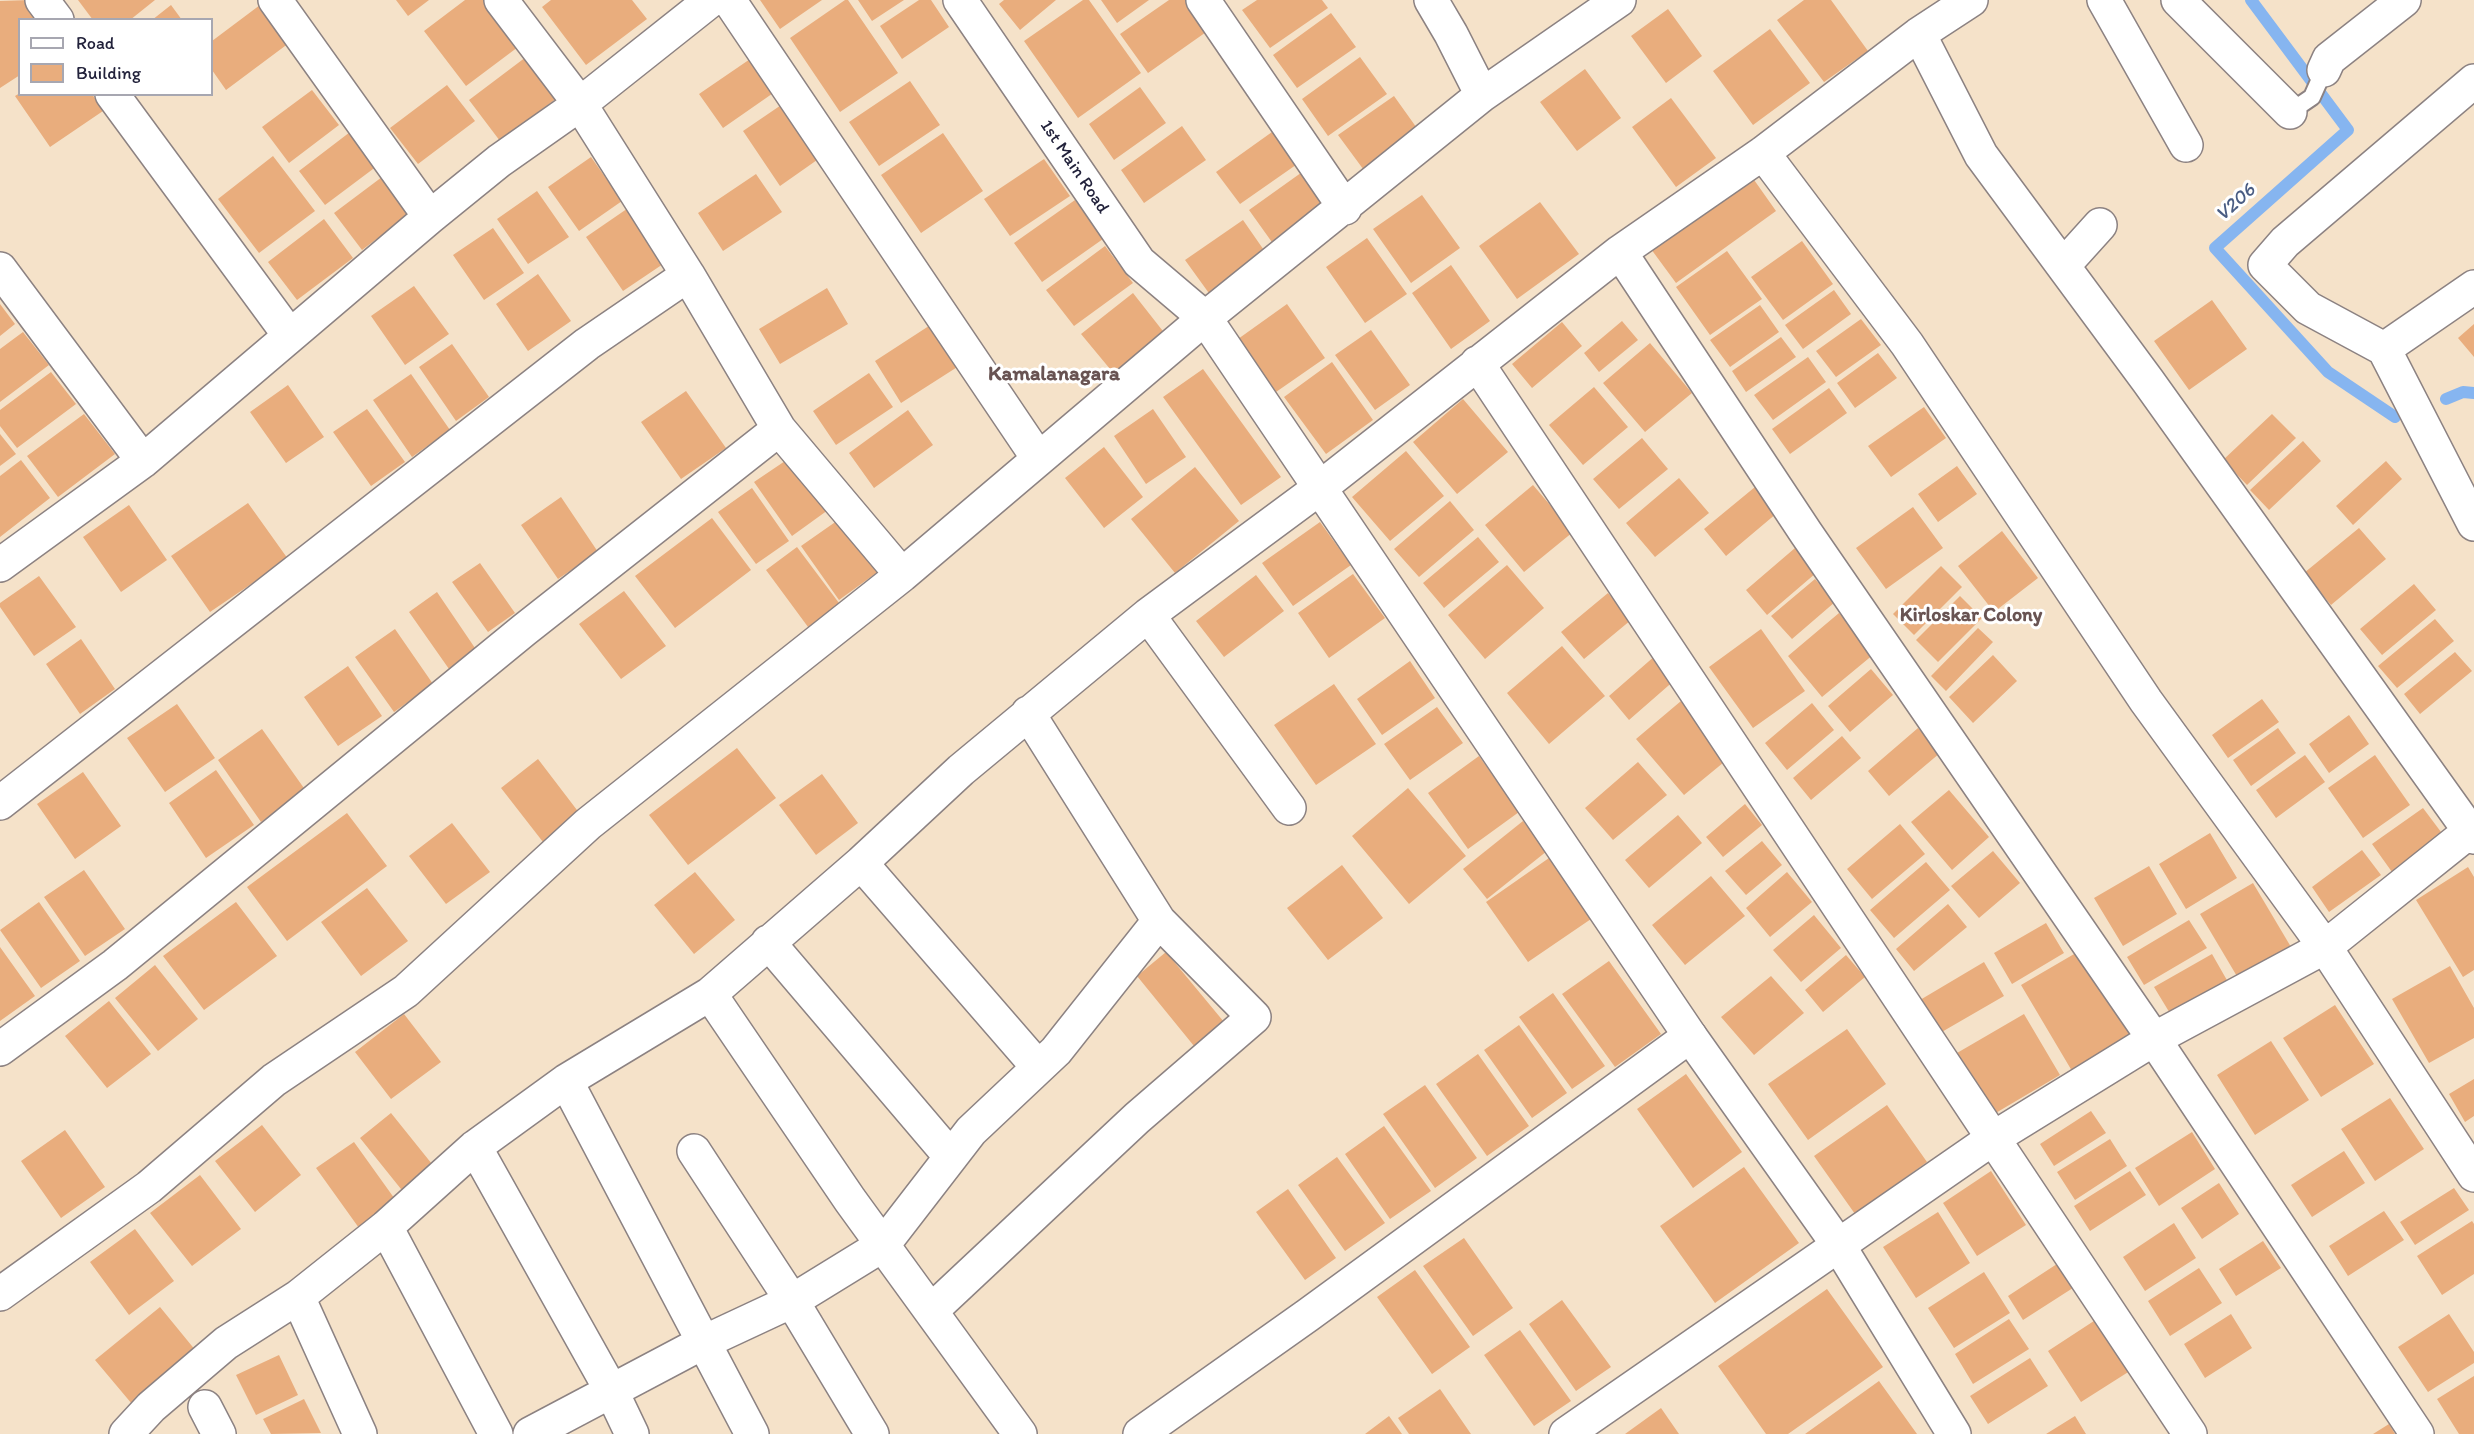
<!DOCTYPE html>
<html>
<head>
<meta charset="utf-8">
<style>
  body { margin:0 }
  #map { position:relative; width:2474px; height:1434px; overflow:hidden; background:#f5e2c9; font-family:Itim,sans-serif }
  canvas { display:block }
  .legend { position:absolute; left:18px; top:18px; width:195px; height:78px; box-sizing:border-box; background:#fff; border:2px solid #a7a7b1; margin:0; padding:8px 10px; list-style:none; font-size:18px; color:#22223b }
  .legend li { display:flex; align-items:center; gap:12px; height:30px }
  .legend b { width:30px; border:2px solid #a7a7b1 }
</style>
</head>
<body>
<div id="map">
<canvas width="2474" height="1434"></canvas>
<ul class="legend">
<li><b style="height:8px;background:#fff"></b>Road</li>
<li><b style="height:16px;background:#e9ad7d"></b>Building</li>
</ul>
</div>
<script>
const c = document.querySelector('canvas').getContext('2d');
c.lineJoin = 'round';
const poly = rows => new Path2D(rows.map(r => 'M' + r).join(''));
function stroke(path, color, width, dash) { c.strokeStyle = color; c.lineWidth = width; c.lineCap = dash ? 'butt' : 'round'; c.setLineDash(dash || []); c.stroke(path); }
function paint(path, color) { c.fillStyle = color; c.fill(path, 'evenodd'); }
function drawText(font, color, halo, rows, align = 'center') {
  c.font = font + ' Itim,sans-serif'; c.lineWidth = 6; c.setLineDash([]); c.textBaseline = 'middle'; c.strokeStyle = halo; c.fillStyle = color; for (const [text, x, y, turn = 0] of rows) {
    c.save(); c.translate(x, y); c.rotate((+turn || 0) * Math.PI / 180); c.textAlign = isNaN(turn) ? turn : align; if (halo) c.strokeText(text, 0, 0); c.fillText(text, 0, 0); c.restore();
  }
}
const stream = poly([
  [2251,0,2348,130,2215,248,2328,372,2395,417],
  [2446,399,2463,392,2474,393]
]);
const building = poly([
  [31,0,43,20,20,20,20,75,0,88,0,1],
  [78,0,155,0,130,20,93,20],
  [396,0,429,0,408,16],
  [465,0,489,0,522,44,466,86,424,31],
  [551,0,632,0,647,19,586,65,542,7],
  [760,0,822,0,780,29],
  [845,0,848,0,898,73,840,112,790,38],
  [858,0,904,0,872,21],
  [919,0,931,0,949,27,902,59,880,26],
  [1004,0,1056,0,1020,30,999,4],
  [1083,0,1089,0,1141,73,1078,118,1024,41],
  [1101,0,1149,0,1117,23],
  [1169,0,1188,0,1209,30,1148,73,1120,34],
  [1257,0,1322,0,1328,8,1270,48,1242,10],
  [1804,0,1831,0,1868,51,1824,82,1777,20],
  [171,5,182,20,152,20],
  [260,5,289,43,226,90,212,70,212,41],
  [1668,9,1702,56,1666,83,1631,36],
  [1331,13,1356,47,1297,88,1273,55],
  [1770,29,1810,83,1753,125,1713,71],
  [756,55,779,89,723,128,699,94],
  [526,57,557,98,500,141,469,100],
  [1360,57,1387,94,1328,136,1302,99],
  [1585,69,1621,118,1577,151,1540,102],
  [910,81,940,125,879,166,849,122],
  [447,85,475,121,418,164,390,128],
  [1140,87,1166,123,1114,160,1089,124],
  [312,90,339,125,289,163,262,127],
  [20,93,92,94,103,111,50,147,15,96],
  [1394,96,1424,138,1369,177,1338,135],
  [1671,98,1716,158,1676,187,1632,127],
  [790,99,827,153,780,186,743,131],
  [1182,126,1206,160,1144,203,1121,170],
  [1279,127,1303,160,1240,204,1216,172],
  [354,129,381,163,325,205,299,171],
  [943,133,983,191,921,233,881,175],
  [273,156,315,211,259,253,218,199],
  [591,157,622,201,579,231,548,187],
  [1044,159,1070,196,1010,236,984,199],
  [1305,170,1335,212,1279,252,1249,210],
  [756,174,782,212,723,251,698,213],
  [382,177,411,213,362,250,334,213],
  [1752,177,1776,211,1676,283,1651,249],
  [537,191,569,237,528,264,497,219],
  [1422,195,1460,248,1411,283,1373,229],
  [1075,200,1103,239,1042,282,1014,243],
  [1540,202,1579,254,1517,299,1479,246],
  [634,204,672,258,623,291,586,237],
  [324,219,353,258,297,300,268,262],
  [1243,220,1268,256,1211,296,1185,260],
  [493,228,524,273,484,300,453,255],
  [1367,238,1407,294,1365,323,1326,267],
  [1802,241,1833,284,1783,320,1751,277],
  [1105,246,1133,283,1074,326,1046,290],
  [1727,251,1762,299,1710,335,1676,287],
  [1451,265,1490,321,1451,349,1412,293],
  [538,274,571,321,528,351,496,304],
  [414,286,449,334,405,365,371,316],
  [827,288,848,324,780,364,759,329],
  [1834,290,1851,314,1803,349,1785,325],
  [1133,293,1166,335,1115,375,1081,334],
  [2212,300,2247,349,2189,390,2154,341],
  [0,304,15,324,0,336],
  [1287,304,1325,358,1276,392,1238,339],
  [1760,305,1779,332,1730,367,1710,340],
  [1861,319,1881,345,1836,377,1816,351],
  [1622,321,1638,340,1599,372,1584,353],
  [935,322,962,364,901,403,875,361],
  [1562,322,1582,346,1532,388,1512,364],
  [2474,324,2474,357,2458,338],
  [1371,330,1410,385,1375,410,1335,355],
  [23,332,49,365,0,402,0,349],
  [1781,337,1796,357,1746,392,1732,371],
  [1650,343,1692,393,1645,432,1603,383],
  [452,344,489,397,456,421,419,367],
  [1878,353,1897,378,1855,408,1837,383],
  [1808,357,1826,382,1773,420,1754,395],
  [1332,362,1373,420,1326,454,1284,397],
  [1203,369,1281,477,1241,505,1163,397],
  [51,372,76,404,17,448,0,426,0,410],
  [869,373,893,407,836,445,813,411],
  [411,374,450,430,412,457,373,400],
  [288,385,324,437,286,463,250,412],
  [1594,387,1628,427,1583,465,1549,425],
  [1829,388,1847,413,1790,454,1772,429],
  [686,391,726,448,681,479,641,422],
  [1463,399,1508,452,1457,494,1413,442],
  [1924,407,1946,438,1891,477,1868,446],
  [367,409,405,462,371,486,333,432],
  [1153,409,1186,457,1146,484,1114,436],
  [908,410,933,445,874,488,849,453],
  [84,414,115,454,58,497,27,456],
  [2272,414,2296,438,2247,485,2223,460],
  [0,434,16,454,0,466],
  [1642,438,1668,469,1619,509,1593,479],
  [2303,441,2321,461,2269,510,2250,490],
  [1104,447,1143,497,1104,528,1065,478],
  [1406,451,1444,496,1390,541,1352,497],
  [791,457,828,510,792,536,754,482],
  [21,460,50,498,0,537,0,476],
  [2386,461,2402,479,2353,525,2336,506],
  [1957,466,1977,494,1938,522,1918,494],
  [1195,467,1239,521,1175,573,1131,519],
  [1679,478,1709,513,1655,557,1626,523],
  [1533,485,1573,532,1524,572,1485,525],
  [1755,487,1777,513,1726,556,1704,529],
  [752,488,789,541,756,564,718,512],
  [561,497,598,552,558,579,521,525],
  [1450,501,1474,530,1419,577,1394,549],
  [248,503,288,559,210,612,171,556],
  [129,505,167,560,121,592,83,537],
  [1913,507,1943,548,1886,589,1856,548],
  [712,518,751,570,675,628,635,576],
  [841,518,879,571,839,600,801,546],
  [1320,522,1351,565,1293,606,1262,563],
  [2359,528,2386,559,2331,605,2304,573],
  [2002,531,2038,578,1994,612,1958,566],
  [1478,537,1499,562,1444,608,1423,583],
  [797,547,842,607,811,631,766,570],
  [1795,548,1816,573,1767,615,1746,590],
  [480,563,515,613,488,632,452,582],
  [1507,565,1544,608,1485,659,1448,615],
  [1941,566,1962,587,1914,635,1893,614],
  [1353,574,1385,618,1329,658,1298,613],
  [1256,575,1284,611,1224,657,1196,621],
  [39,576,76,627,34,656,0,607,0,603],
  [1815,579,1835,602,1792,639,1771,616],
  [2414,584,2436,610,2382,655,2360,629],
  [624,591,666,646,621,679,579,624],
  [437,592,477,651,449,669,409,612],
  [1608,593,1631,620,1584,659,1561,632],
  [1960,596,1982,618,1938,662,1916,640],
  [1839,613,1874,654,1822,697,1788,656],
  [2435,619,2454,641,2397,688,2378,666],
  [1978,628,1993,642,1946,691,1931,676],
  [395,629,433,684,394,712,355,657],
  [1761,629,1805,691,1753,728,1709,667],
  [81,639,115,689,80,714,46,664],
  [1562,646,1605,696,1549,744,1507,693],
  [2455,652,2472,671,2420,714,2404,694],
  [1656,655,1676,679,1629,720,1609,696],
  [1993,655,2017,681,1973,723,1949,697],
  [1410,661,1435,698,1382,735,1357,699],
  [348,666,382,716,338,746,304,697],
  [1871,669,1893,695,1850,732,1828,706],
  [1334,684,1376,744,1316,785,1274,725],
  [2262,699,2279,722,2228,758,2212,735],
  [1681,701,1729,758,1684,795,1636,739],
  [1812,703,1834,730,1787,770,1765,743],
  [177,704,215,758,165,792,127,738],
  [1437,707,1463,743,1410,780,1384,744],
  [2349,715,2369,744,2329,773,2309,744],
  [1918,728,1940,753,1889,796,1868,771],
  [2278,728,2296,753,2251,786,2233,760],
  [262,729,306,791,261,822,218,760],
  [1842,736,1861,758,1811,800,1793,778],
  [737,748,776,798,688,865,649,815],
  [2305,755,2325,782,2276,818,2256,790],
  [2375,755,2410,805,2363,838,2328,788],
  [1479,756,1519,812,1468,849,1428,793],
  [538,759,580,814,543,842,501,788],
  [1638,762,1667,795,1613,840,1585,808],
  [216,770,254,825,206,858,169,803],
  [83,772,121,826,75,859,37,804],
  [822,774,858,823,816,855,779,805],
  [1408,788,1466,856,1409,904,1352,836],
  [1949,790,1989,837,1952,870,1911,822],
  [1745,804,1762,825,1723,857,1706,837],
  [2423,808,2444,836,2392,872,2372,844],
  [347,813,387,866,287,941,247,887],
  [1678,815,1702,843,1649,888,1625,860],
  [1523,821,1547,851,1487,899,1463,869],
  [452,823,490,872,446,904,409,856],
  [1900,824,1925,854,1872,899,1847,869],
  [2210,833,2237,878,2186,909,2159,864],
  [1762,841,1782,865,1746,895,1725,871],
  [2362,850,2381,875,2329,912,2312,887],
  [1993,851,2020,883,1979,918,1951,886],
  [1549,858,1591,919,1528,962,1486,902],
  [1926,862,1950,890,1894,938,1870,910],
  [1342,865,1383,918,1328,960,1287,908],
  [2149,866,2177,914,2123,946,2094,898],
  [2468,867,2474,877,2474,970,2463,977,2416,900],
  [84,870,125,929,85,956,44,897],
  [695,872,735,920,694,954,654,905],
  [1787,872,1812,902,1770,937,1746,908],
  [1711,876,1745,916,1685,965,1652,925],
  [2253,883,2291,947,2238,978,2200,914],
  [367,888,408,941,361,976,321,922],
  [39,902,80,961,41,988,0,930],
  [236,902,277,956,204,1010,163,956],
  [1948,904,1967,927,1914,971,1896,949],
  [1814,915,1841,948,1801,982,1773,950],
  [2189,920,2207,948,2144,985,2127,957],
  [2046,923,2064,953,2012,984,1994,953],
  [0,947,35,996,0,1021],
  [2081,950,2132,1035,2072,1071,2021,985],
  [1166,952,1224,1022,1194,1046,1137,976],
  [2212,954,2228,982,2171,1015,2154,987],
  [1846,955,1865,977,1823,1012,1805,990],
  [1609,961,1661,1034,1615,1067,1562,994],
  [1984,962,2004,996,1940,1033,1920,1000],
  [155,965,198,1019,158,1051,115,998],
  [2450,966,2474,1008,2474,1038,2429,1063,2392,999],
  [1771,976,1804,1013,1754,1055,1721,1017],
  [1553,993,1605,1066,1572,1089,1519,1017],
  [109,1001,151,1054,107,1088,65,1036],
  [2335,1005,2374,1064,2321,1097,2283,1038],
  [404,1014,441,1062,391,1099,355,1052],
  [2024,1014,2060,1075,1994,1114,1957,1053],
  [1519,1025,1567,1093,1532,1118,1484,1050],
  [1847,1029,1886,1084,1808,1140,1768,1084],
  [2271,1041,2309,1100,2255,1135,2217,1075],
  [1478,1054,1529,1126,1487,1156,1436,1084],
  [1686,1074,1742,1152,1693,1188,1637,1109],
  [2474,1079,2474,1116,2465,1122,2449,1094],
  [1425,1085,1477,1158,1435,1188,1383,1114],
  [2390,1098,2424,1149,2375,1181,2341,1129],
  [1887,1105,1927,1162,1855,1214,1814,1156],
  [2091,1111,2106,1133,2054,1166,2040,1144],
  [391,1113,436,1169,405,1194,360,1138],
  [262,1125,301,1175,255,1212,215,1161],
  [1384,1126,1431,1191,1390,1219,1345,1154],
  [65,1130,105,1187,61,1218,21,1161],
  [2192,1132,2215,1169,2159,1206,2135,1168],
  [2110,1139,2127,1166,2075,1200,2057,1172],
  [354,1142,397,1202,359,1228,316,1168],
  [2344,1151,2365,1183,2312,1217,2291,1185],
  [1337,1157,1385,1223,1345,1251,1298,1185],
  [1744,1167,1799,1243,1715,1303,1660,1226],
  [1991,1171,2026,1225,1977,1256,1943,1203],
  [2130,1171,2146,1195,2090,1231,2074,1206],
  [200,1175,241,1229,192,1266,150,1213],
  [2219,1183,2239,1214,2202,1239,2181,1208],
  [2454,1188,2469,1210,2415,1245,2400,1222],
  [1288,1189,1336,1258,1305,1280,1256,1212],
  [2384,1211,2404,1240,2348,1276,2329,1246],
  [1938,1212,1970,1263,1916,1298,1883,1247],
  [2472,1221,2474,1224,2474,1274,2442,1295,2417,1256],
  [2174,1223,2196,1258,2145,1291,2123,1257],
  [135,1229,174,1281,129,1315,90,1262],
  [1464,1238,1513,1308,1473,1336,1423,1266],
  [2263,1241,2281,1268,2236,1296,2219,1269],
  [2060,1262,2076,1286,2023,1320,2008,1296],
  [2199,1268,2222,1303,2170,1336,2148,1301],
  [1415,1270,1470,1347,1432,1374,1377,1297],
  [1984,1272,2010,1313,1954,1348,1928,1308],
  [1827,1289,1883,1367,1788,1434,1766,1434,1718,1366],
  [1562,1300,1611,1367,1576,1391,1529,1324],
  [160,1307,196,1351,132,1404,95,1360],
  [2231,1314,2252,1348,2205,1378,2184,1344],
  [2449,1314,2474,1352,2474,1363,2428,1392,2398,1347],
  [2100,1317,2133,1369,2081,1402,2048,1351],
  [2009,1319,2029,1349,1973,1384,1955,1354],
  [1520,1330,1571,1401,1534,1426,1484,1355],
  [279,1355,298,1395,256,1415,236,1375],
  [2030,1358,2048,1386,1988,1424,1970,1396],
  [2474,1376,2474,1434,2459,1434,2437,1399],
  [1879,1381,1917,1434,1805,1434],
  [1440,1389,1471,1434,1409,1434,1398,1418],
  [304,1399,321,1433,271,1434,263,1419],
  [1661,1408,1679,1434,1625,1434],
  [1389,1416,1402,1434,1365,1434],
  [2075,1416,2086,1434,2046,1434],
  [2389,1424,2395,1434,2373,1434]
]);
const service = poly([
  [2290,112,2312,97,2324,70]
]);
const minor = poly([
  [42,0,57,20],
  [275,0,430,217],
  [501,0,580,104,688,275,779,429,902,575],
  [729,0,1038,458],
  [1203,0,1345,208],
  [2104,0,2186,145],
  [2178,0,2290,112],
  [1919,34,1981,155,2148,381,2474,837],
  [2324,70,2329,59,2404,0],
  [2474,81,2285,242,2265,265,2308,308,2384,349,2474,524],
  [112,94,290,336],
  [1482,95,1619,0],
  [1763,153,1907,344,2146,701,2325,947,2474,1175],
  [1620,252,1806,533,2154,1039,2417,1434],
  [2063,266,2100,225],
  [0,269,143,461],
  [2384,349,2474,287],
  [1477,363,2190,1434],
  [0,565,143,461,430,217,499,161,580,104,711,0],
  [1148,615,1289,808],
  [1028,713,1159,921],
  [0,803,587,344,688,275],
  [861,863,1038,1067],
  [768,942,951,1157],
  [710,994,850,1200,1020,1434],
  [0,1049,115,965,524,630,779,429],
  [566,1081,752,1434],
  [475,1147,611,1390,632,1434],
  [694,1151,792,1301,872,1434],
  [386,1227,496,1434],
  [0,1294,149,1187,274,1080,406,991,588,824,902,575,1205,318,1482,95,1451,34,1431,0],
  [298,1297,360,1434],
  [205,1407,219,1434],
  [126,1434,151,1407,226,1343,298,1297,386,1227,475,1147,566,1081,710,994,861,863,961,770,1148,615,1321,487,1620,252,1763,153,1919,34,1971,0],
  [530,1434,702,1343,792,1301,883,1245,971,1131,1056,1051,1159,921,1254,1017,1137,1118,931,1311],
  [1140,1434,1308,1315,1690,1036],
  [1566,1434,1992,1139,2154,1039,2325,947,2474,828]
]);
const tertiary = poly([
  [960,0,1139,262,1205,318,1690,1036,1839,1246,1954,1434]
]);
const streetNames = [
  ["1st Main Road",1074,167,56]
];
const waterNames = [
  ["V206",2236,203,-42]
];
const neighbourhoodNames = [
  ["Kirloskar Colony",1971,616]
];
const quarterNames = [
  ["Kamalanagara",1054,375]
];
stroke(stream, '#86b5f0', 12);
paint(building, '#e9ad7d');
stroke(service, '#8c8282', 20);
stroke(minor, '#8c8282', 36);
stroke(tertiary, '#8c8282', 36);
stroke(service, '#fff', 16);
stroke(minor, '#fff', 33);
stroke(tertiary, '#fff', 33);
drawText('18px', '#22223b', '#fff', streetNames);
drawText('italic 20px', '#4a5d83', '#fff', waterNames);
drawText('bold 20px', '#685352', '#fff', neighbourhoodNames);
drawText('bold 21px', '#685352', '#fff', quarterNames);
</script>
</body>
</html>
